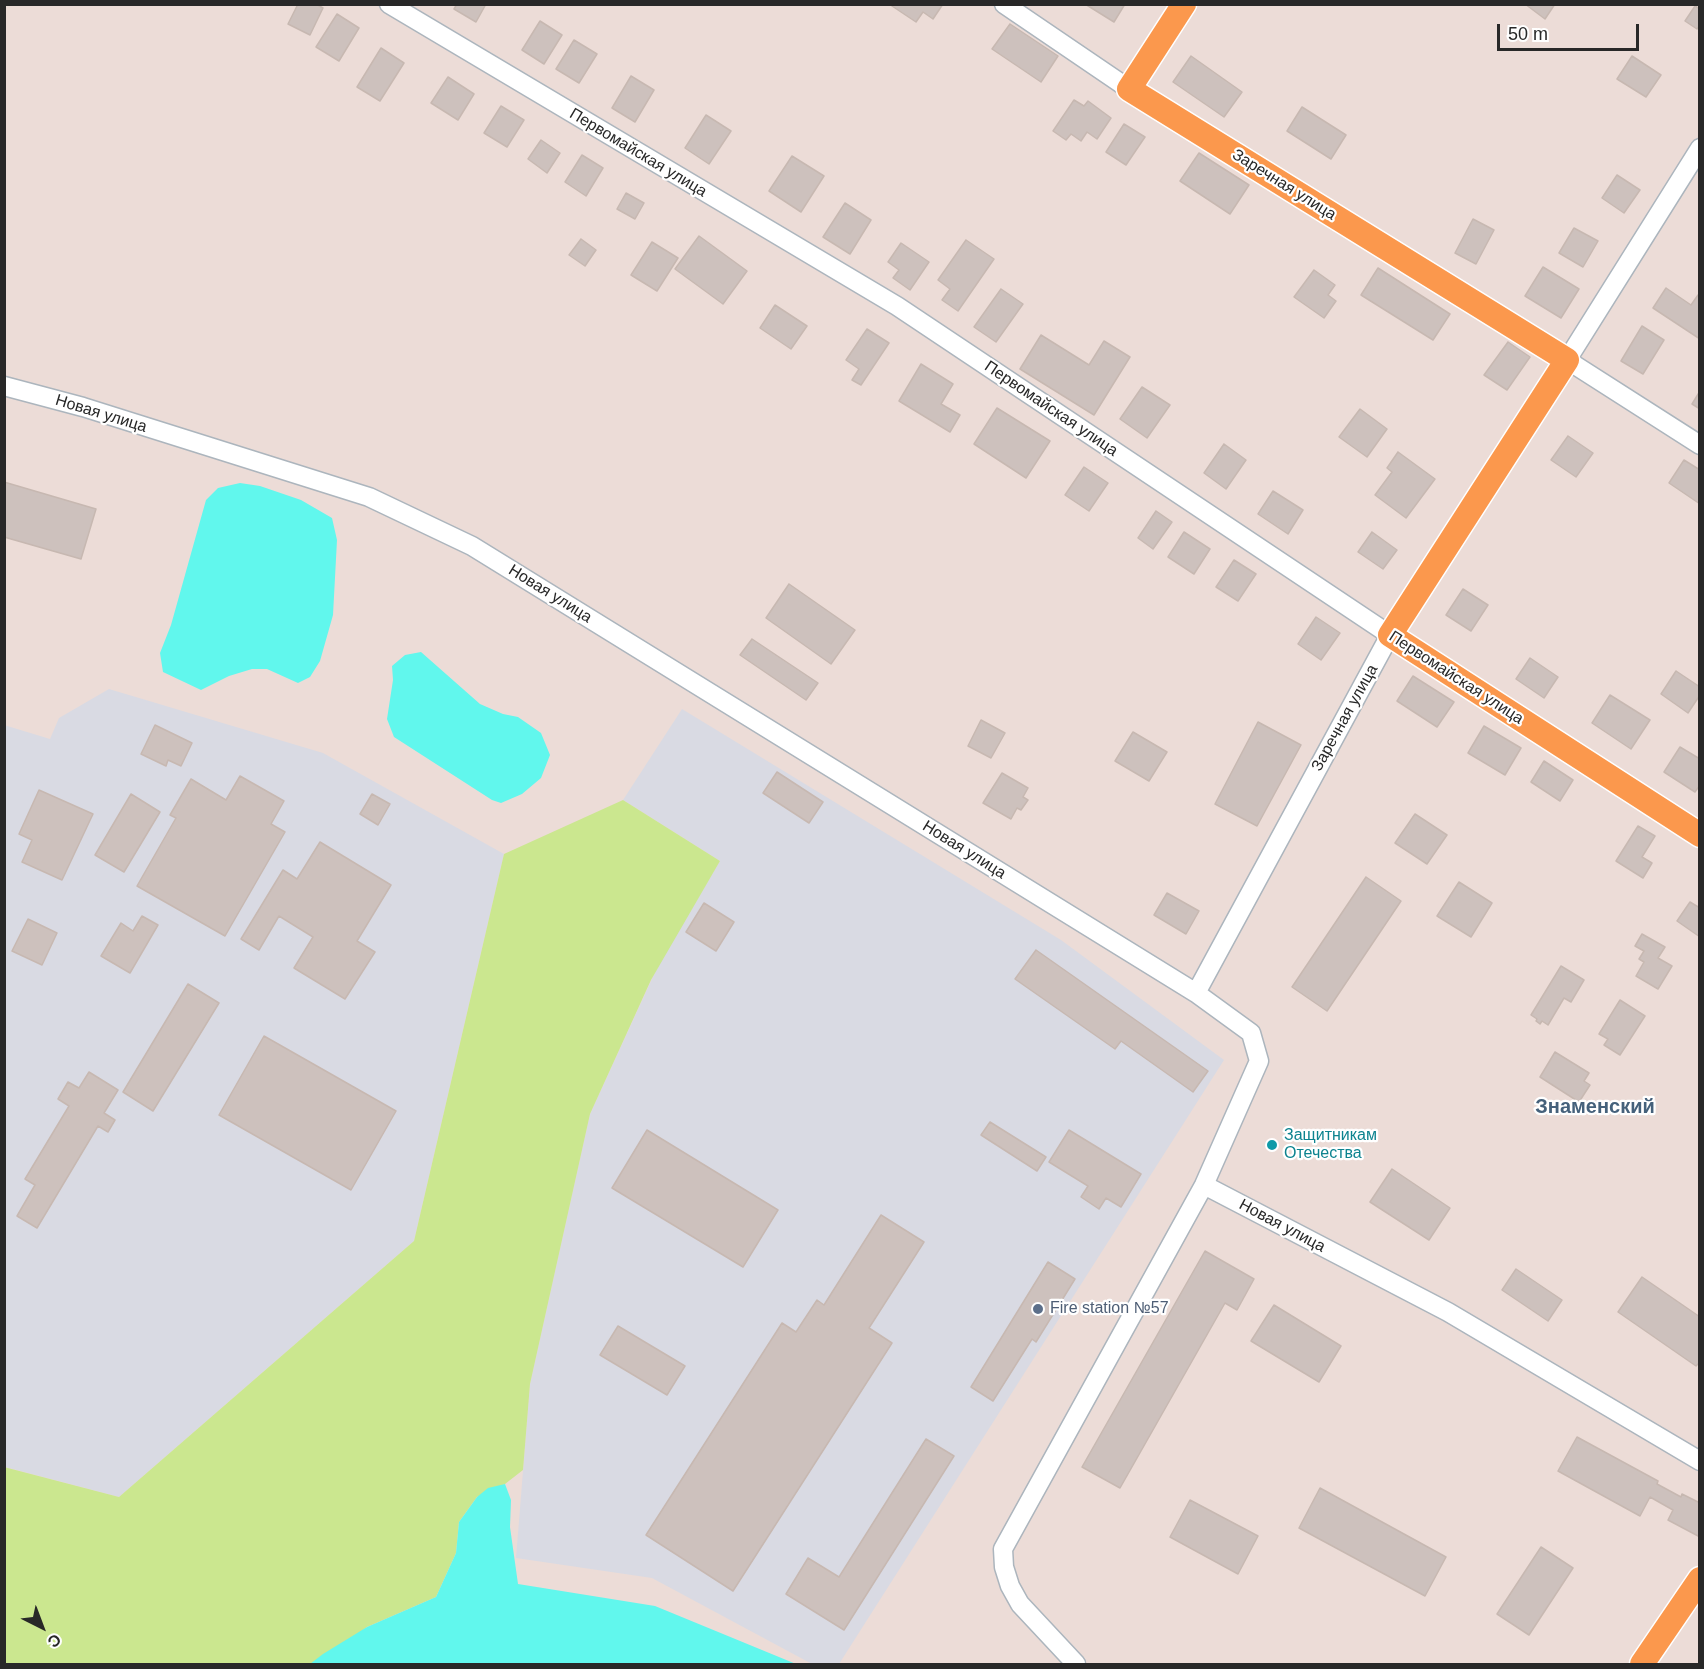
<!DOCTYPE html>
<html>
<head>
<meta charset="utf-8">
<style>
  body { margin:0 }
  #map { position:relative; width:1704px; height:1669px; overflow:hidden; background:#ecdcd7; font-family:Arial,sans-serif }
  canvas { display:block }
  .frame { position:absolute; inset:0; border:6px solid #282828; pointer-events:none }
  .north { position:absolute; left:12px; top:1597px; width:60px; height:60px; -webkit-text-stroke:4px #fff; paint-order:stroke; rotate:138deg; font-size:16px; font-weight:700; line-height:24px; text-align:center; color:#282828 }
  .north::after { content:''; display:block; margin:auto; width:21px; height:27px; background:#282828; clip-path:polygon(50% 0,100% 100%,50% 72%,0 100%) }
  .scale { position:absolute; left:1497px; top:24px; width:142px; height:27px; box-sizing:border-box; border:3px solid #282828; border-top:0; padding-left:8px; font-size:18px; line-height:21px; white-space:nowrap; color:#282828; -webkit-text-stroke:4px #fff; paint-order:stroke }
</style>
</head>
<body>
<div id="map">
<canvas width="1704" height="1669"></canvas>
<div class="frame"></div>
<div class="north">С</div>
<div class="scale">50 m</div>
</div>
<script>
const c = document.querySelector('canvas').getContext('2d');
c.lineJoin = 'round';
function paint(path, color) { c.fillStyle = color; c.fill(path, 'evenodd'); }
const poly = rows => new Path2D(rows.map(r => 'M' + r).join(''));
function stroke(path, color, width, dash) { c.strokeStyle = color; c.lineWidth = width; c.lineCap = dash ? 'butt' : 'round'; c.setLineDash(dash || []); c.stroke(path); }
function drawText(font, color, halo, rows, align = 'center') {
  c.font = font + ' Arial,sans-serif'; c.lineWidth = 4.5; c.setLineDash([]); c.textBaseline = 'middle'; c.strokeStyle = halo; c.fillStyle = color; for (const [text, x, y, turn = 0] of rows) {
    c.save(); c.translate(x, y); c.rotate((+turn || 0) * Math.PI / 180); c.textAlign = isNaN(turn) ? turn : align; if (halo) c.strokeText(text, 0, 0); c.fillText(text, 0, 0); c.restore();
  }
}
const industrial = poly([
  [109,689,323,753,504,854,414,1241,119,1497,5,1467,4,725,50,739,59,718],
  [682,709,1061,940,1224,1060,839,1664,812,1664,652,1578,516,1558,530,1384,590,1114,661,959,720,861,623,800]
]);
const green = poly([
  [623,800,720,861,651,980,590,1114,530,1384,523,1470,505,1484,477,1497,459,1522,456,1553,436,1597,367,1627,319,1664,5,1664,4,1467,119,1497,414,1241,504,854]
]);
const water = poly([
  [240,483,260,486,301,500,332,518,337,540,333,615,320,661,310,677,298,683,267,669,252,669,229,676,201,690,163,672,160,653,171,625,206,500,218,488],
  [421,652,480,704,503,714,518,717,541,733,550,755,541,778,522,794,501,803,492,800,394,737,387,719,393,680,392,666,405,655],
  [505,1484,511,1500,510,1527,518,1584,655,1606,796,1664,310,1664,323,1654,367,1627,436,1597,456,1553,459,1522,477,1497,488,1488]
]);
const building = poly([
  [298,4,316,4,323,8,310,35,288,24,298,4],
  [457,4,486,4,476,22,454,9,457,4],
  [889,4,943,4,933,19,923,12,916,22,889,4],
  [1085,4,1125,4,1114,22,1085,4],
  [1525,4,1555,4,1545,19,1525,4],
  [1695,6,1700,9,1700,25,1697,29,1685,21,1695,6],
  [337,14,359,28,339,61,316,47,337,14],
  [540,21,562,35,544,64,522,50,540,21],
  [1010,24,1058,56,1041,82,992,49,1010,24],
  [574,40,597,54,579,83,556,69,574,40],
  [381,48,404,63,380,101,357,87,381,48],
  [1191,56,1242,92,1224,117,1173,82,1191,56],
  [1632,56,1661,75,1646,97,1617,79,1632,56],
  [631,76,654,90,635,122,612,108,631,76],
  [448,77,474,94,458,120,431,103,448,77],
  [1074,100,1084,106,1088,101,1111,118,1097,139,1087,132,1081,141,1071,134,1066,140,1053,131,1074,100],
  [501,106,524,120,507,147,484,133,501,106],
  [1302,107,1346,135,1331,159,1287,131,1302,107],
  [706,115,731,131,709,164,685,148,706,115],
  [1124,124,1145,137,1126,165,1106,152,1124,124],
  [541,140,560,153,547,173,528,159,541,140],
  [1199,153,1249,185,1230,214,1180,181,1199,153],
  [582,155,603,168,586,196,565,182,582,155],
  [792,156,824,176,801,212,769,191,792,156],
  [1617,175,1640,190,1624,213,1602,198,1617,175],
  [626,193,644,203,635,219,617,209,626,193],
  [845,203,871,220,850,254,823,237,845,203],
  [1473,219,1494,230,1476,264,1455,253,1473,219],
  [1574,228,1598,241,1583,267,1559,253,1574,228],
  [699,236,747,271,723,304,675,269,699,236],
  [581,239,596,250,585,266,569,255,581,239],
  [966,240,994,259,958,311,942,300,950,289,938,280,966,240],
  [652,242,678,258,657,291,631,275,652,242],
  [901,243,929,262,910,290,893,278,899,270,888,262,901,243],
  [1543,267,1579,289,1561,318,1525,296,1543,267],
  [1378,268,1450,314,1433,340,1361,295,1378,268],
  [1314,270,1335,285,1328,295,1336,301,1324,318,1294,297,1314,270],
  [1666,288,1691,305,1698,295,1700,296,1700,339,1653,308,1666,288],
  [1001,289,1023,304,996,342,974,327,1001,289],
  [775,305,807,326,791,349,760,328,775,305],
  [1642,326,1664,340,1643,374,1621,361,1642,326],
  [867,329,889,343,861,385,852,380,859,369,846,360,867,329],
  [1041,335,1089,365,1104,341,1130,357,1094,415,1020,369,1041,335],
  [1508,342,1530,357,1507,390,1484,375,1508,342],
  [921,364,953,384,941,404,960,415,950,432,899,401,921,364],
  [1142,387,1170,405,1147,438,1120,419,1142,387],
  [1700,391,1700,409,1692,404,1700,391],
  [997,408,1050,441,1026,478,974,444,997,408],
  [1360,409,1387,429,1367,457,1339,437,1360,409],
  [1568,436,1593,453,1576,477,1551,460,1568,436],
  [1224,444,1246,460,1226,489,1204,473,1224,444],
  [1398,452,1435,479,1406,518,1375,495,1392,472,1387,468,1398,452],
  [1684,460,1700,470,1700,504,1669,483,1684,460],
  [1084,467,1108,483,1089,511,1065,495,1084,467],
  [4,482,96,509,81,559,4,537,4,482],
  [1273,491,1303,510,1288,534,1258,514,1273,491],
  [1156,511,1172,522,1153,549,1138,538,1156,511],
  [1184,532,1210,549,1194,574,1168,557,1184,532],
  [1372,532,1397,550,1383,569,1358,552,1372,532],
  [1234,560,1256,574,1238,601,1216,587,1234,560],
  [789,584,855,630,831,664,766,618,789,584],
  [1463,589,1488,605,1471,631,1446,615,1463,589],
  [1316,617,1340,633,1321,660,1298,644,1316,617],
  [752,639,818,683,806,700,740,655,752,639],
  [1530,658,1558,677,1544,698,1516,679,1530,658],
  [1676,671,1700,687,1700,695,1688,713,1661,694,1676,671],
  [1413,676,1454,702,1437,727,1397,701,1413,676],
  [1610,695,1650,720,1631,749,1592,723,1610,695],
  [981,720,1005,733,991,758,968,746,981,720],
  [1258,722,1301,745,1257,826,1215,804,1258,722],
  [155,725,192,743,181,766,168,760,166,766,141,754,155,725],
  [1484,726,1521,748,1505,775,1468,753,1484,726],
  [1133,732,1167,752,1149,781,1115,761,1133,732],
  [1680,747,1700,759,1700,785,1695,792,1664,772,1680,747],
  [1544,761,1573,780,1560,801,1531,782,1544,761],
  [777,772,823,802,809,823,763,793,777,772],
  [1002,773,1028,788,1023,797,1028,800,1021,810,1017,808,1011,819,983,803,1002,773],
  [240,776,284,801,271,824,285,832,225,936,137,886,176,818,170,815,191,779,226,800,240,776],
  [39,790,93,814,62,880,22,862,32,840,19,834,39,790],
  [131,794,160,812,124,872,95,855,131,794],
  [372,794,390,804,378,825,360,814,372,794],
  [1415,814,1447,835,1427,864,1395,843,1415,814],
  [1638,826,1655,836,1642,857,1652,863,1643,878,1616,861,1638,826],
  [320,842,391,885,357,941,375,952,345,999,294,968,313,937,279,916,259,950,241,939,283,870,297,879,320,842],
  [1366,877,1401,901,1327,1011,1292,987,1366,877],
  [1459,882,1492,903,1471,937,1437,916,1459,882],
  [1167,893,1199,911,1186,934,1154,915,1167,893],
  [1690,902,1700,908,1700,937,1677,921,1690,902],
  [704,903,734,922,716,951,686,932,704,903],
  [142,916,158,925,130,973,101,956,121,923,133,931,142,916],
  [28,919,57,933,42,965,12,951,28,919],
  [1642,934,1665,947,1658,958,1672,966,1658,989,1636,976,1644,962,1639,959,1644,951,1635,946,1642,934],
  [1036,950,1208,1071,1193,1092,1121,1041,1115,1049,1015,979,1036,950],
  [1561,966,1584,980,1571,1002,1564,998,1548,1025,1542,1021,1540,1024,1536,1021,1537,1019,1531,1015,1561,966],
  [188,984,219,1003,153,1111,123,1092,188,984],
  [1620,1000,1645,1016,1620,1055,1604,1045,1608,1039,1599,1034,1620,1000],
  [264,1036,396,1111,351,1190,219,1115,264,1036],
  [1555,1052,1589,1073,1584,1081,1590,1085,1579,1102,1540,1077,1555,1052],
  [89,1072,118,1090,104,1113,115,1120,108,1132,98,1126,37,1228,17,1216,35,1185,25,1179,69,1106,58,1099,68,1082,79,1088,89,1072],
  [990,1122,1046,1157,1037,1171,981,1135,990,1122],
  [647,1130,778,1210,743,1267,612,1188,647,1130],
  [1069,1130,1141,1174,1121,1207,1106,1198,1099,1209,1081,1197,1088,1186,1049,1162,1069,1130],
  [1392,1169,1450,1208,1429,1240,1370,1202,1392,1169],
  [881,1215,924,1242,869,1328,892,1343,733,1591,646,1535,782,1323,796,1332,817,1300,824,1305,881,1215],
  [1205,1251,1254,1279,1237,1310,1225,1303,1120,1488,1082,1467,1205,1251],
  [1048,1262,1075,1279,1036,1342,1032,1339,993,1401,971,1387,1048,1262],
  [1516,1269,1562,1300,1548,1321,1502,1290,1516,1269],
  [1642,1277,1700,1317,1700,1362,1696,1366,1618,1312,1642,1277],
  [1274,1305,1341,1346,1319,1382,1251,1341,1274,1305],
  [618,1326,685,1366,667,1395,600,1355,618,1326],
  [1577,1437,1658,1481,1657,1484,1681,1497,1682,1494,1700,1503,1700,1537,1668,1520,1673,1510,1650,1497,1640,1516,1558,1471,1577,1437],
  [926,1439,954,1456,844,1630,786,1594,808,1558,839,1577,926,1439],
  [1320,1488,1446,1557,1425,1596,1299,1528,1320,1488],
  [1190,1500,1258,1536,1238,1574,1170,1537,1190,1500],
  [1541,1547,1573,1568,1529,1635,1497,1614,1541,1547]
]);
const minor = poly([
  [389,4,897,306,1390,635,1196,993],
  [1004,4,1129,89],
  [1700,148,1567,360,1700,445],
  [4,386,83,407,369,497,472,546,1196,993,1251,1033,1259,1061,1204,1185,1003,1549,1004,1567,1010,1586,1020,1604,1076,1664],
  [1204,1185,1448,1312,1700,1461]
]);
const major = poly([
  [1184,4,1129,89,1567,360,1390,635,1700,835],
  [1642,1664,1700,1579]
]);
const markers = [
  [1272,1145,6,"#0f9aa8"],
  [1038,1309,6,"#5c6f8a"]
];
const streetNames = [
  ["Первомайская улица",638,153,31],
  ["Заречная улица",1284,185,32],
  ["Первомайская улица",1051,409,34],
  ["Новая улица",101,414,17],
  ["Новая улица",550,594,32],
  ["Первомайская улица",1456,678,33],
  ["Заречная улица",1345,718,-61],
  ["Новая улица",964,850,32],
  ["Новая улица",1282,1226,28]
];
const cultureNames = [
  ["Защитникам",1284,1136],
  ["Отечества",1284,1154]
];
const serviceNames = [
  ["Fire station №57",1050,1309]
];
const quarterNames = [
  ["Знаменский",1595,1107]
];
paint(industrial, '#d9dae3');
paint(green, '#cbe78f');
paint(water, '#61f7ed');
paint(building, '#cdc1bd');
stroke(building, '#c7b8b1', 1.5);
stroke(minor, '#acb5bd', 21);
stroke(major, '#fff', 27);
stroke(minor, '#fff', 18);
stroke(major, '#fb984d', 24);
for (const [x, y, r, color] of markers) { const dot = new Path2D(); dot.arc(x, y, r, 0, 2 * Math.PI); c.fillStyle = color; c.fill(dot); stroke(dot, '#fff', 2); }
drawText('16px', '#282828', '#fff', streetNames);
drawText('16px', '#0d838f', '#fff', cultureNames, 'left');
drawText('16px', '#4e5e75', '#fff', serviceNames, 'left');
drawText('bold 20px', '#45617b', '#fff', quarterNames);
</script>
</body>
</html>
